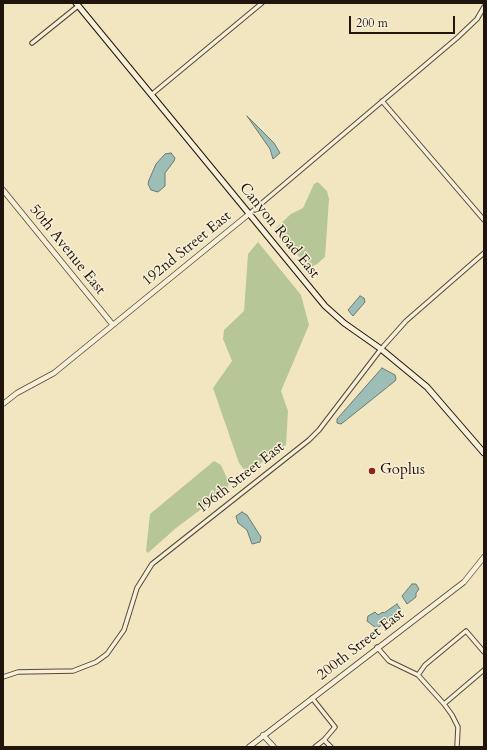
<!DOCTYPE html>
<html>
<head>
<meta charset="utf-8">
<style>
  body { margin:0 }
  #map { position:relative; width:487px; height:750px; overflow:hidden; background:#f2e6c1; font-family:Cardo,serif }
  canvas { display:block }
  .frame { position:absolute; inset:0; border:4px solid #1f150c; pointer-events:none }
  .scale { position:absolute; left:349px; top:16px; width:106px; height:18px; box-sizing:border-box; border:2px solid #1f150c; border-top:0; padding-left:5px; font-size:12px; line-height:14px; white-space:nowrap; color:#1f150c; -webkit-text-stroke:3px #f7efd7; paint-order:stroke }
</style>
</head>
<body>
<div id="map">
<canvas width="487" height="750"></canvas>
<div class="frame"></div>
<div class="scale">200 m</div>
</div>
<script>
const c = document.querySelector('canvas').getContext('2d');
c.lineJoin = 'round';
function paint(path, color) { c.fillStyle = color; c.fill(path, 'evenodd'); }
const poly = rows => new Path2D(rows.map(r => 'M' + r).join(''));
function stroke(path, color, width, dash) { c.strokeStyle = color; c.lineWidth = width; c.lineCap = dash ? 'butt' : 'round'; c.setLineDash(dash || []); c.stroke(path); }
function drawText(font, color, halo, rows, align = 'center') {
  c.font = font + ' Cardo,serif'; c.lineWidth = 3; c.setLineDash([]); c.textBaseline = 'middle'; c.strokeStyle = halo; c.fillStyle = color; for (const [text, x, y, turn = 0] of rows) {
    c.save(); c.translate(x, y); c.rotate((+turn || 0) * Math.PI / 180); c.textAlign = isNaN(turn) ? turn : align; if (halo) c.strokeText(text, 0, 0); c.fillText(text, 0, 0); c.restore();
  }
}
const green = poly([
  [318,182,327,191,329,199,325,257,317,264,309,268,275,229,291,214,303,208,314,184],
  [258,242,301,295,309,325,281,391,288,411,286,445,247,473,239,463,213,388,232,361,223,339,224,330,244,311,248,254],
  [214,461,221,465,229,483,227,490,176,528,148,553,146,551,150,514]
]);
const water = poly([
  [247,116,274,143,280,153,273,159,270,149,247,116],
  [171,153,175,158,174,161,165,173,165,186,158,192,151,190,148,184,149,180,156,164,165,154,171,153],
  [360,296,364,298,365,302,353,316,348,310,360,296],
  [382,368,395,375,396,379,395,381,345,421,341,424,337,423,337,419,382,368],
  [242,512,247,515,259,534,261,537,260,542,252,544,247,530,238,523,236,516,242,512],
  [412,584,416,584,419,589,416,593,416,597,407,604,402,596,412,584],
  [397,604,401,610,379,627,376,628,367,621,368,616,375,612,378,615,383,612,384,613,397,604]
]);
const minor = poly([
  [32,43,78,6],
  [151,95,262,3],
  [382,101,484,220],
  [249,214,457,38,477,19,484,7],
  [377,647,389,661,418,675,444,704,452,715,458,727,457,747],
  [418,675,425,665,466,631,484,652],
  [3,677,18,672,73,671,96,662,107,654,124,630,137,588,152,564,309,440,319,430,381,349,406,321,484,253],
  [312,698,335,727,324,740,315,747],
  [444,704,484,670],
  [324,740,331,747]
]);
const tertiary = poly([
  [3,190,113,325],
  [3,404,17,393,54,373,249,214],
  [263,735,274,747],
  [249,747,464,582,484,557]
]);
const secondary = poly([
  [76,3,325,306,344,323,381,349,427,387,484,453]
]);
const markers = [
  [372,471,4,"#8f2418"]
];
const streetNames = [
  ["Canyon Road East",279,231,51],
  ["192nd Street East",187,249,-39],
  ["50th Avenue East",67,250,51],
  ["196th Street East",241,478,-38],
  ["200th Street East",361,645,-38]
];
const poiNames = [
  ["Goplus",380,471]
];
paint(green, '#b6c696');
paint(water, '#9cbeb7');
stroke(water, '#6a7a73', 1);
stroke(minor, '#544939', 5.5);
stroke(tertiary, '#544939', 6);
stroke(secondary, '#1f150c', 7);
stroke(minor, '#f7efd7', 3.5);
stroke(tertiary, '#f7efd7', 4.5);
stroke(secondary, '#f7efd7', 5);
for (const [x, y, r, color] of markers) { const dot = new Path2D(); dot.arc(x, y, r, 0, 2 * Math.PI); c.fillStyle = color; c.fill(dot); stroke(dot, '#f7efd7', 1.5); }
drawText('15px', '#1f150c', '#f7efd7', streetNames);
drawText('15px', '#1f150c', '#f7efd7', poiNames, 'left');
</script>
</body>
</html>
